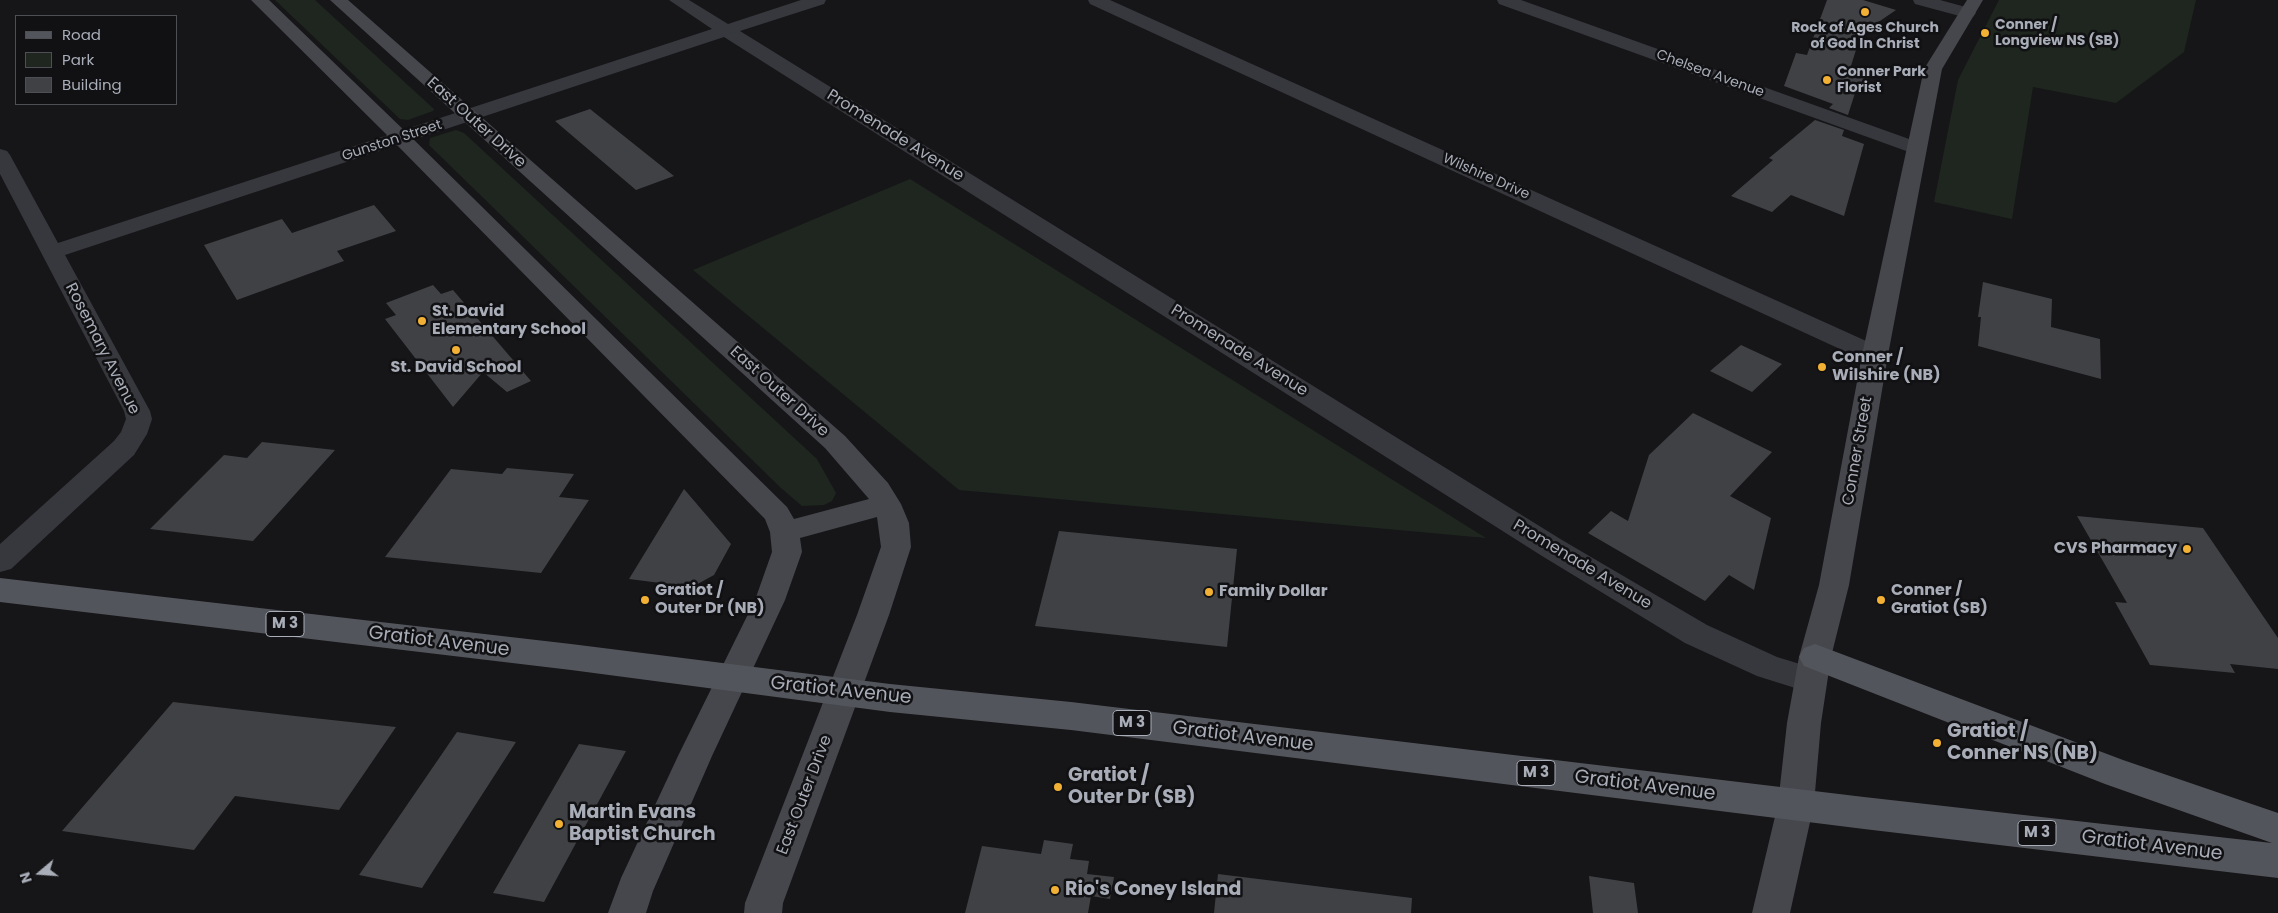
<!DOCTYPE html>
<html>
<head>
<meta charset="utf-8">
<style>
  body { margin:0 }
  #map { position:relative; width:2278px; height:913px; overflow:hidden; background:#161618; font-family:Poppins,sans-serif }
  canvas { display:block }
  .legend { position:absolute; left:15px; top:15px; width:162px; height:90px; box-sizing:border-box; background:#111113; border:1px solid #4d4f55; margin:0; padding:6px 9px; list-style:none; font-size:15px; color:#a8adb8 }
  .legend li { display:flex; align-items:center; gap:10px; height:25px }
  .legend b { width:25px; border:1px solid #4d4f55 }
  .north { position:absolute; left:15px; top:848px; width:50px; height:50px; -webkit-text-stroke:4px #111113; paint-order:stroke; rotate:252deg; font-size:14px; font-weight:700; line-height:20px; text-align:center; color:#a8adb8 }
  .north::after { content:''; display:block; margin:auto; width:18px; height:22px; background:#a8adb8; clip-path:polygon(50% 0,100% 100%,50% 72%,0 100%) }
</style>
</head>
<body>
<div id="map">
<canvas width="2278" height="913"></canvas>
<ul class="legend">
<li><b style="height:6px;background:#53555c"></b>Road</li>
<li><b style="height:14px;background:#1e261f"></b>Park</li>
<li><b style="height:14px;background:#404145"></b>Building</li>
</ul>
<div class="north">N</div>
</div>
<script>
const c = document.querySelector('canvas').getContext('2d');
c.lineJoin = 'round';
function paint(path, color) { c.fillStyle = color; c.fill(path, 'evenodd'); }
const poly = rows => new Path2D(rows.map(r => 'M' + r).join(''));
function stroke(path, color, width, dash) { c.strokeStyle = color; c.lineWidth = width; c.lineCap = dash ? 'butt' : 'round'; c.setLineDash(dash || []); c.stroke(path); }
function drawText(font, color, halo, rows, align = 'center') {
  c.font = font + ' Poppins,sans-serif'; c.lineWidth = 5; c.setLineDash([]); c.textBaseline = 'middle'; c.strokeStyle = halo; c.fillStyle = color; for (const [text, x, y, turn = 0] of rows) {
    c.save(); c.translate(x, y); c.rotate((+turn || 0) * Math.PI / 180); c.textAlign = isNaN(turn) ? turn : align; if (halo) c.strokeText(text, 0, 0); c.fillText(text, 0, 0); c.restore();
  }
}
const green = poly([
  [275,0,315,0,434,109,433,111,408,120,400,119],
  [1999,0,2196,0,2184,52,2116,103,2033,87,2012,219,1934,202,1958,80],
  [456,130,464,133,817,459,836,493,832,501,824,505,802,506,781,488,429,145,430,138],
  [910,179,1486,538,959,490,693,270]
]);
const building = poly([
  [1827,0,1863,0,1896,10,1861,34,1850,69,1870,73,1863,94,1855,93,1848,115,1829,108,1833,104,1784,86,1796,53,1807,55],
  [590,109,659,164,674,176,636,190,555,121],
  [1815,120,1844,130,1842,136,1864,144,1844,216,1791,195,1772,212,1731,196,1773,160,1769,158],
  [374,205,396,231,337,251,344,261,237,300,204,245,282,219,292,233],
  [1983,282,2052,299,2051,327,2100,339,2101,379,1978,346,1981,317,1978,317],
  [433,285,441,294,453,290,531,381,507,392,483,372,453,407,385,319,396,315,386,303],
  [1741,345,1782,364,1752,392,1710,371],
  [1693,413,1772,452,1730,496,1771,518,1754,590,1729,575,1705,601,1588,533,1611,511,1628,521,1649,455],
  [262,442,335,450,253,541,150,529,224,455,247,458],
  [507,468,574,474,559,497,589,500,541,573,385,557,451,469,502,474],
  [684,489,731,544,714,575,692,587,629,579],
  [2077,516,2203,528,2278,638,2278,669,2230,664,2235,673,2150,665,2115,602,2127,603],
  [1059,531,1237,549,1227,647,1035,626],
  [173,702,295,716,396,727,339,810,235,796,194,850,62,831],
  [457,732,516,742,422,888,359,875],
  [579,744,626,751,544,902,493,893],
  [1044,840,1073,844,1070,859,1089,861,1087,874,1114,877,1110,899,1091,896,1088,913,965,913,982,846,1041,854],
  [1218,874,1412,898,1411,913,1214,913],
  [1589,876,1634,883,1638,913,1593,913]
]);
const street = poly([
  [669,0,689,0,728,24,801,0,826,0,824,4,740,31,1562,540,1707,625,1777,657,1823,671,1827,680,1823,689,1811,693,1757,676,1685,643,1542,556,724,37,65,255,150,411,152,419,147,434,134,455,11,569,0,572,0,544,114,441,121,432,126,419,124,411,0,174,0,149,7,151,10,155,58,243,712,29,669,0],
  [1088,0,1110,0,1884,349,1888,355,1884,361,1875,363,1866,361,1090,4,1088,0],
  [1497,0,1521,0,1923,144,1926,148,1923,152,1916,154,1909,152,1499,4,1497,0],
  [1913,0,1940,0,1973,9,1976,13,1973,17,1967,18,1915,4,1913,0]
]);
const secondary = poly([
  [251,0,269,0,408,134,787,507,794,519,869,499,825,448,330,0,348,0,845,436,888,483,901,504,909,523,911,547,889,615,783,903,782,913,744,913,745,903,857,615,881,547,877,517,800,538,802,552,785,600,712,756,653,891,646,913,608,913,621,878,678,756,755,600,772,552,770,532,765,519,394,142,251,0],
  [1967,0,1983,0,1942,69,1888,355,1849,585,1831,657,1821,723,1814,804,1790,913,1752,913,1778,804,1787,723,1799,657,1819,585,1862,355,1924,69,1967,0]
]);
const primary = poly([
  [0,578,571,644,890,684,1071,702,1864,797,2272,843,2105,784,1804,666,1799,657,1804,648,1815,644,2123,760,2278,813,2278,878,1864,829,1071,730,890,712,571,670,0,602,0,578]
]);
const markers = [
  [1865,12,5,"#f2b134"],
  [1985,33,5,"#f2b134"],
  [1827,80,5,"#f2b134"],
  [422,321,5,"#f2b134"],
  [456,350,5,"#f2b134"],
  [1822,367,5,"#f2b134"],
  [2187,549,5,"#f2b134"],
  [1209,592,5,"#f2b134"],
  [645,600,5,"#f2b134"],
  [1881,600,5,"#f2b134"],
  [1937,743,5,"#f2b134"],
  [1058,787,5,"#f2b134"],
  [559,824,5,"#f2b134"],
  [1055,890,5,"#f2b134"]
];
const farPoinames = [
  ["Conner /",1995,25],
  ["Longview NS (SB)",1995,41],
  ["Rock of Ages Church",1865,28,"center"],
  ["of God In Christ",1865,44,"center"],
  ["Conner Park",1837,72],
  ["Florist",1837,88]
];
const farStreetnames = [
  ["Chelsea Avenue",1710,74,20],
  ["Gunston Street",392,141,-18],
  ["Wilshire Drive",1486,177,24]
];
const shields = [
  [285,624,38],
  [1132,723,38],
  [1536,773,38],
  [2037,833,38]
];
const shieldNames = [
  ["M 3",285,624],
  ["M 3",1132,723],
  ["M 3",1536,773],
  ["M 3",2037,833]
];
const streetNames = [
  ["East Outer Drive",476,123,42],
  ["Promenade Avenue",895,136,32],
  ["Rosemary Avenue",102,349,63],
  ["Promenade Avenue",1239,351,32],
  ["East Outer Drive",779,392,42],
  ["Conner Street",1858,451,-80],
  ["Promenade Avenue",1582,565,31],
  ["East Outer Drive",805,795,-69]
];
const poiNames = [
  ["St. David",432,312],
  ["Elementary School",432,330],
  ["Conner /",1832,358],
  ["Wilshire (NB)",1832,376],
  ["St. David School",456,368,"center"],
  ["CVS Pharmacy",2177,549,"right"],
  ["Gratiot /",655,591],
  ["Outer Dr (NB)",655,609],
  ["Conner /",1891,591],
  ["Gratiot (SB)",1891,609],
  ["Family Dollar",1219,592]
];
const nearStreetnames = [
  ["Gratiot Avenue",439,642,7],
  ["Gratiot Avenue",841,691,6],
  ["Gratiot Avenue",1243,737,7],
  ["Gratiot Avenue",1645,786,7],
  ["Gratiot Avenue",2152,846,7]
];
const nearPoinames = [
  ["Gratiot /",1947,732],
  ["Conner NS (NB)",1947,754],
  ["Gratiot /",1068,776],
  ["Outer Dr (SB)",1068,798],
  ["Martin Evans",569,813],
  ["Baptist Church",569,835],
  ["Rio's Coney Island",1065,890]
];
paint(green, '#1e261f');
paint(building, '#404145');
paint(street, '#37383d');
paint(secondary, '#45474d');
paint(primary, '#53555c');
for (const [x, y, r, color] of markers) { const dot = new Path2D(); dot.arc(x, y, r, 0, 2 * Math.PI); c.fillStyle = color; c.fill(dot); stroke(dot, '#111113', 2); }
drawText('bold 14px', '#a8adb8', '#111113', farPoinames, 'left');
drawText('14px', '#a8adb8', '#111113', farStreetnames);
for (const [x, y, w] of shields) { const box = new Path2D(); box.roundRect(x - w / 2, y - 12.5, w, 25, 4); c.fillStyle = '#111113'; c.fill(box); stroke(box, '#a8adb8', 1); }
drawText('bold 15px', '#a8adb8', null, shieldNames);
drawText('16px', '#a8adb8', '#111113', streetNames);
drawText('bold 16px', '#a8adb8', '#111113', poiNames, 'left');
drawText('19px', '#a8adb8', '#111113', nearStreetnames);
drawText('bold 19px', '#a8adb8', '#111113', nearPoinames, 'left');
</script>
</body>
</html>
